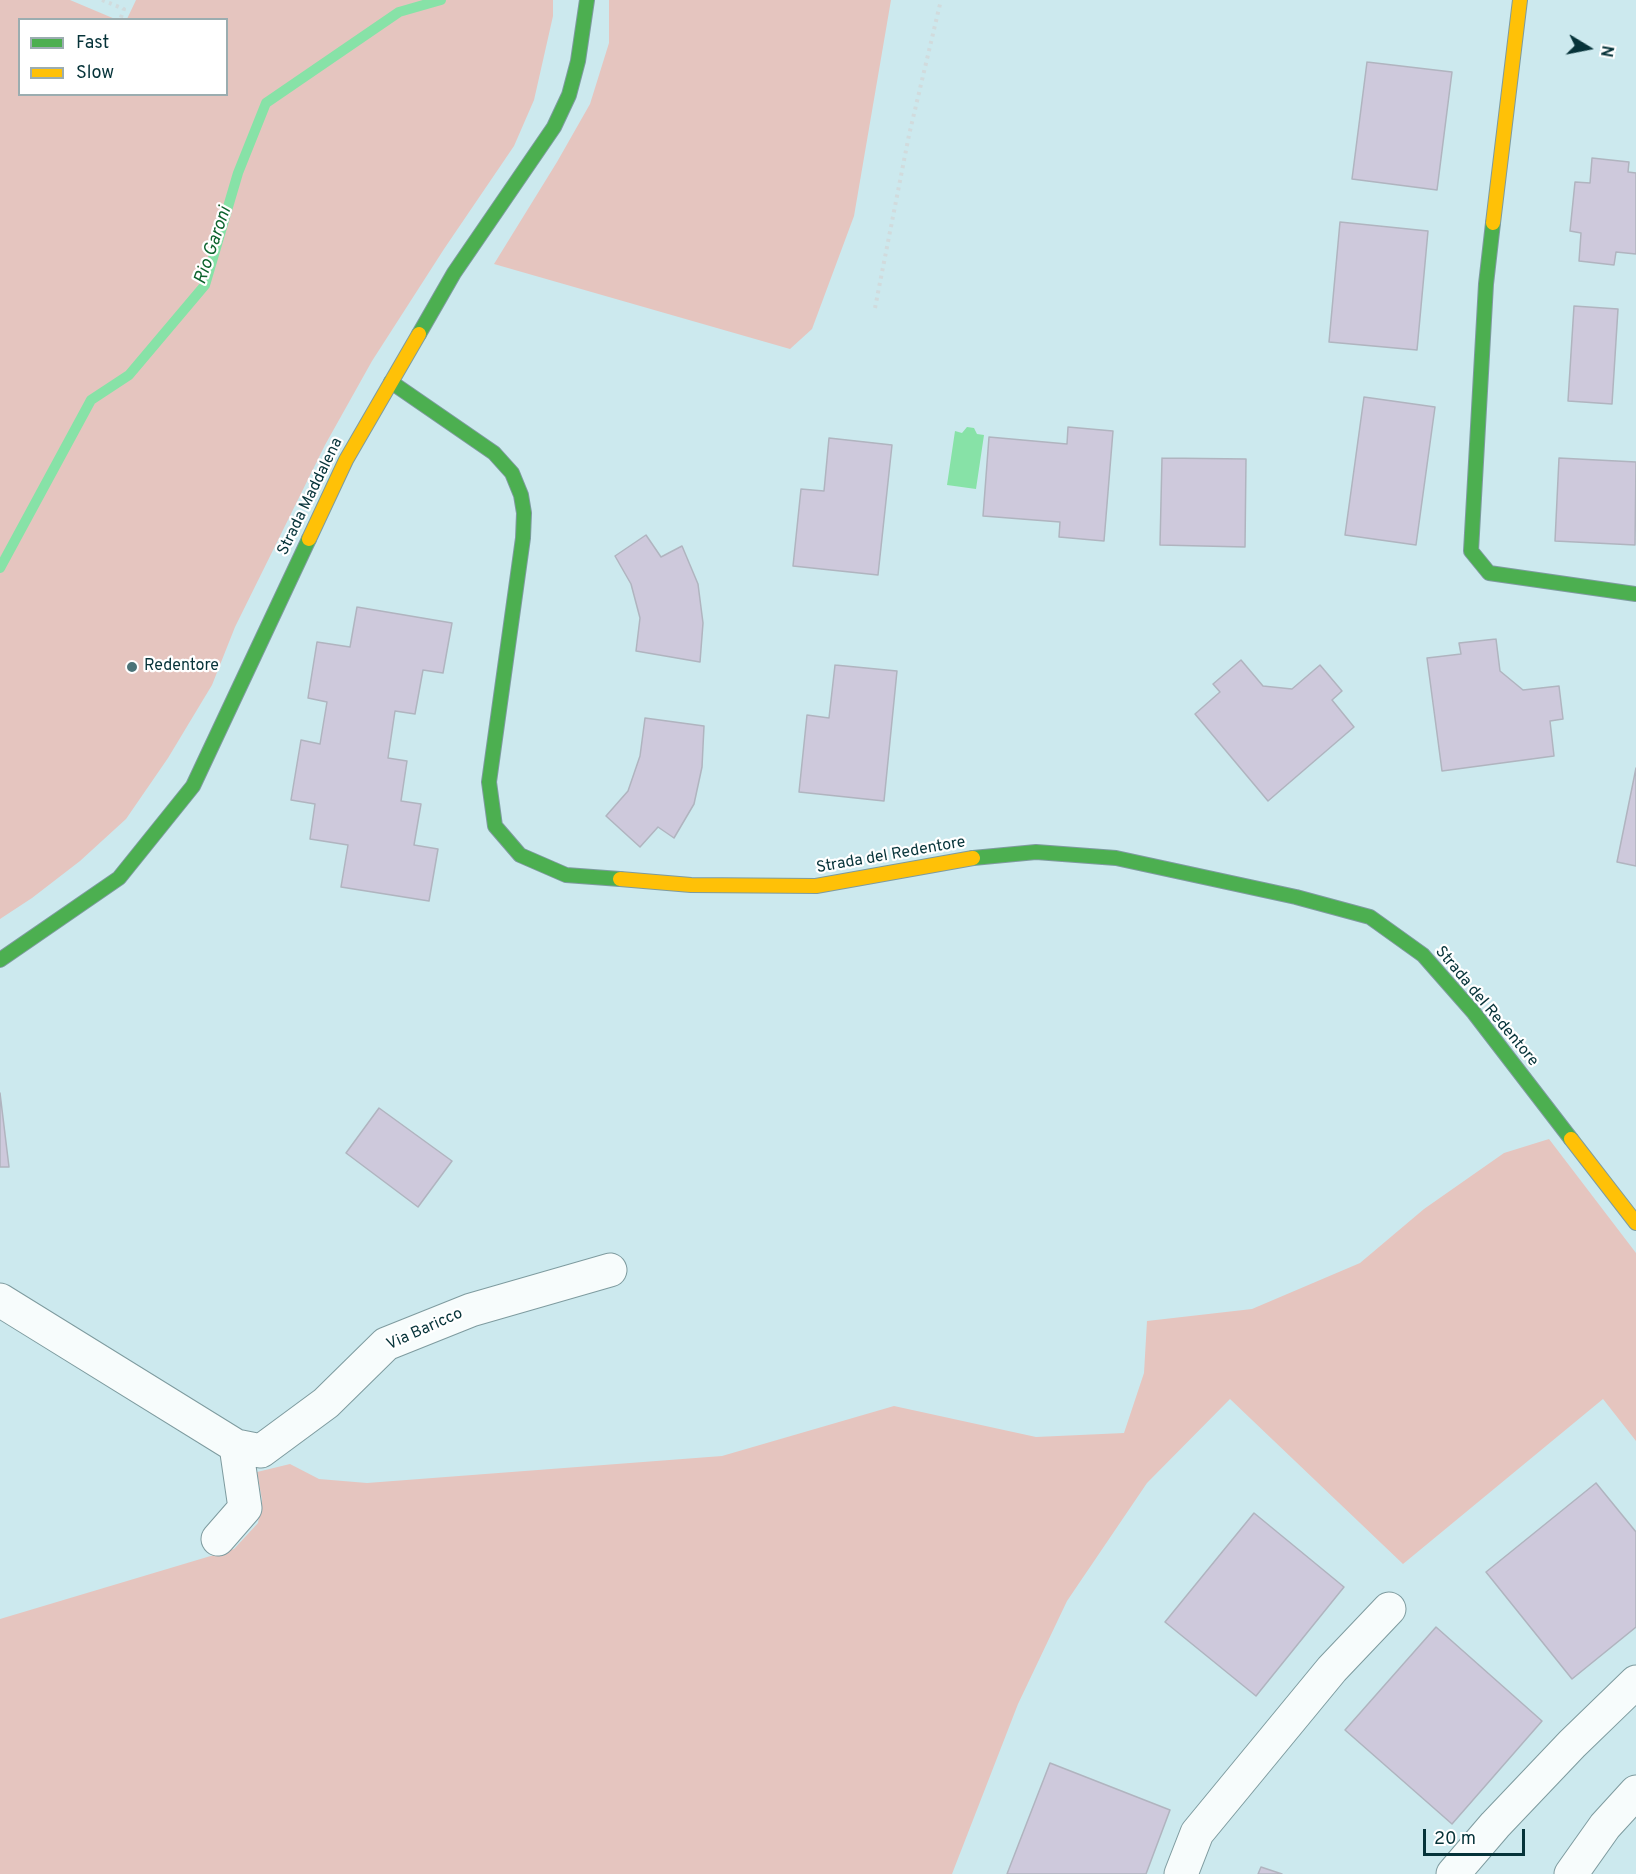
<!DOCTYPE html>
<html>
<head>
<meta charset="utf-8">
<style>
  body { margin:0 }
  #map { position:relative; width:1636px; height:1874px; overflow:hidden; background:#cce9ee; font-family:Overpass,sans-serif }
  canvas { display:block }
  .legend { position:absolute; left:18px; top:18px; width:210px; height:78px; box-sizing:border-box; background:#fff; border:2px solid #9badb0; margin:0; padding:8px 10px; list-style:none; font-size:18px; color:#063339 }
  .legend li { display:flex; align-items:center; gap:12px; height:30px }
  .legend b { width:30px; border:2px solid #9badb0 }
  .north { position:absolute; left:1558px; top:18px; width:60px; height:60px; -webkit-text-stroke:4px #fff; paint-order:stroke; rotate:100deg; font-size:16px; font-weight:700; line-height:24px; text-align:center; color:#063339 }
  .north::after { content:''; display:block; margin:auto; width:21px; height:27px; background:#063339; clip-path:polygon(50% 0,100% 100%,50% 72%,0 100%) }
  .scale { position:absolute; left:1423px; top:1829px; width:102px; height:27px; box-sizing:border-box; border:3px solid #063339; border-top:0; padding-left:8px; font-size:18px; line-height:21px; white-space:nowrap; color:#063339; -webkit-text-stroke:4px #fff; paint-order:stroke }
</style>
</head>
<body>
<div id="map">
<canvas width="1636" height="1874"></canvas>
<ul class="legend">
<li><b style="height:8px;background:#4caf50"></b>Fast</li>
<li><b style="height:8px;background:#ffc107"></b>Slow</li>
</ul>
<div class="north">N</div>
<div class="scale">20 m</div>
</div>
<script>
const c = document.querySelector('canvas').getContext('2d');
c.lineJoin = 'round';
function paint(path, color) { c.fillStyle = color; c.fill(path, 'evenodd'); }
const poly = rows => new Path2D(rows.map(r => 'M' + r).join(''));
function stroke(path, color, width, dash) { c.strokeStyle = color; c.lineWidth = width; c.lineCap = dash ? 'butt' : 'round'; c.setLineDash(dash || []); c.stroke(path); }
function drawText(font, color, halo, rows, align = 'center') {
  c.font = font + ' Overpass,sans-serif'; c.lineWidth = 4.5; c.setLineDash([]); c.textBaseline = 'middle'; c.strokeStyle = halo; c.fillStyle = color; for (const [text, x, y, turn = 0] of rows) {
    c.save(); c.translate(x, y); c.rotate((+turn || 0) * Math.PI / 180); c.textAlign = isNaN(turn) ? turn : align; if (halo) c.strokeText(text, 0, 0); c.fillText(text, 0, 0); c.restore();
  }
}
const green = poly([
  [0,0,70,0,115,19,20,20,20,94,226,94,226,20,127,19,136,0,553,0,553,16,534,100,514,146,444,249,372,361,325,445,235,627,212,685,168,758,126,819,80,861,32,898,0,919],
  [609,0,891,0,854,216,812,329,790,349,494,264,557,162,590,104,609,43],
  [1549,1139,1636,1253,1636,1441,1603,1399,1403,1564,1230,1399,1147,1483,1067,1601,1018,1704,952,1874,0,1874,0,1619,234,1549,258,1523,262,1500,257,1472,290,1464,319,1479,367,1483,722,1456,894,1406,1036,1437,1124,1433,1144,1373,1147,1321,1252,1309,1360,1263,1424,1209,1504,1153]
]);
const water = poly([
  [967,427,974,428,977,434,984,435,976,489,947,485,955,431,962,433]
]);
const stream = poly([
  [0,568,91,400,129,375,205,285,238,173,266,103,399,12,441,0]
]);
const building = poly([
  [1367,62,1452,72,1437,190,1352,179,1367,62],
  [1592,158,1629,162,1628,172,1636,173,1636,254,1616,252,1614,265,1579,261,1581,233,1570,231,1575,182,1590,183,1592,158],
  [1340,222,1428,231,1417,350,1329,342,1340,222],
  [1574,306,1618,309,1612,404,1568,401,1574,306],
  [1364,397,1435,407,1416,545,1345,535,1364,397],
  [1068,427,1113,431,1104,541,1059,537,1060,522,983,516,989,437,1067,444,1068,427],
  [829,438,892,445,878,575,793,566,801,489,824,491,829,438],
  [1162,458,1246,459,1245,547,1160,545,1162,458],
  [1559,458,1636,462,1635,545,1555,541,1559,458],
  [646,535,661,557,682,546,698,584,703,623,700,662,636,651,640,618,631,584,615,556,646,535],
  [357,607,452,623,443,673,423,670,415,714,395,711,388,758,407,761,401,801,421,804,414,845,438,849,429,901,341,887,348,845,310,839,315,804,291,800,301,740,320,744,327,702,308,698,317,642,350,647,357,607],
  [1496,639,1500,671,1523,690,1559,686,1563,719,1550,721,1554,756,1442,771,1427,658,1461,654,1459,643,1496,639],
  [1241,660,1263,686,1292,689,1320,665,1342,691,1332,700,1354,727,1268,801,1195,714,1220,692,1213,684,1241,660],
  [835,665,897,671,884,801,799,792,807,715,829,718,835,665],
  [645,718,704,726,702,767,694,804,674,838,658,827,640,847,606,816,628,791,640,756,645,718],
  [1636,768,1636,866,1617,862,1636,768],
  [0,1093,9,1167,0,1167,0,1093],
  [379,1108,452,1161,418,1207,346,1153,379,1108],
  [1596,1483,1636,1532,1636,1627,1572,1679,1486,1572,1596,1483],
  [1254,1513,1344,1587,1256,1696,1165,1622,1254,1513],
  [1436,1627,1542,1721,1452,1824,1345,1730,1436,1627],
  [1050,1763,1170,1810,1146,1874,1007,1874,1050,1763],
  [1261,1867,1282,1874,1258,1874,1261,1867]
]);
const path = poly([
  [102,0,124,9,120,20],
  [875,308,909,135,941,0]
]);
const street = poly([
  [0,1300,236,1446,261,1451,326,1403,386,1344,471,1310,610,1270],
  [218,1539,245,1508,236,1446],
  [1181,1874,1197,1833,1332,1669,1389,1609],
  [1453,1874,1495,1825,1572,1744,1636,1682],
  [1571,1874,1605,1826,1636,1792]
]);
const fast = poly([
  [1493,223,1486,284,1471,551,1489,573,1636,594],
  [419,334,454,273,554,127,569,95,578,61,587,0],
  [391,382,494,453,512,473,521,495,524,513,523,538,489,782,495,826,520,855,566,875,620,879],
  [973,858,1036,852,1116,858,1296,897,1370,917,1423,955,1474,1013,1571,1139],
  [0,960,119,878,193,786,309,539]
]);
const slow = poly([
  [1493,223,1520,0],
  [309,539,346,460,419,334],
  [620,879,691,885,816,886,973,858],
  [1571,1139,1636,1223]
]);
const markers = [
  [132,667,6,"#4b7378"]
];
const streetNames = [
  ["Strada Maddalena",311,497,-64],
  ["Strada del Redentore",891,856,-10],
  ["Strada del Redentore",1486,1007,50],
  ["Via Baricco",425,1330,-24]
];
const poiNames = [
  ["Redentore",144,667]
];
const waterNames = [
  ["Rio Garoni",214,246,-71]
];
paint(green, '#e5c5bf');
paint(water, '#87e2a7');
stroke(stream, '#87e2a7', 10);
paint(building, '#cec9dc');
stroke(building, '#b0b4bf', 1.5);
stroke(street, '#7e9b9f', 35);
stroke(fast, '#7e9b9f', 16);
stroke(slow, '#7e9b9f', 16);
stroke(path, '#d1dbdd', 4, [3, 4.5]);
stroke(street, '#f7fcfc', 33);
stroke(fast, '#4caf50', 14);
stroke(slow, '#ffc107', 14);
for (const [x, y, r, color] of markers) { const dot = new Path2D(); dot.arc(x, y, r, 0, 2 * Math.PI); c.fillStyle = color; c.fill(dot); stroke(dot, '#fff', 2); }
drawText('16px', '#063339', '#fff', streetNames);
drawText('16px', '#063339', '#fff', poiNames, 'left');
drawText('italic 18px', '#0d642e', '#fff', waterNames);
</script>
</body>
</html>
